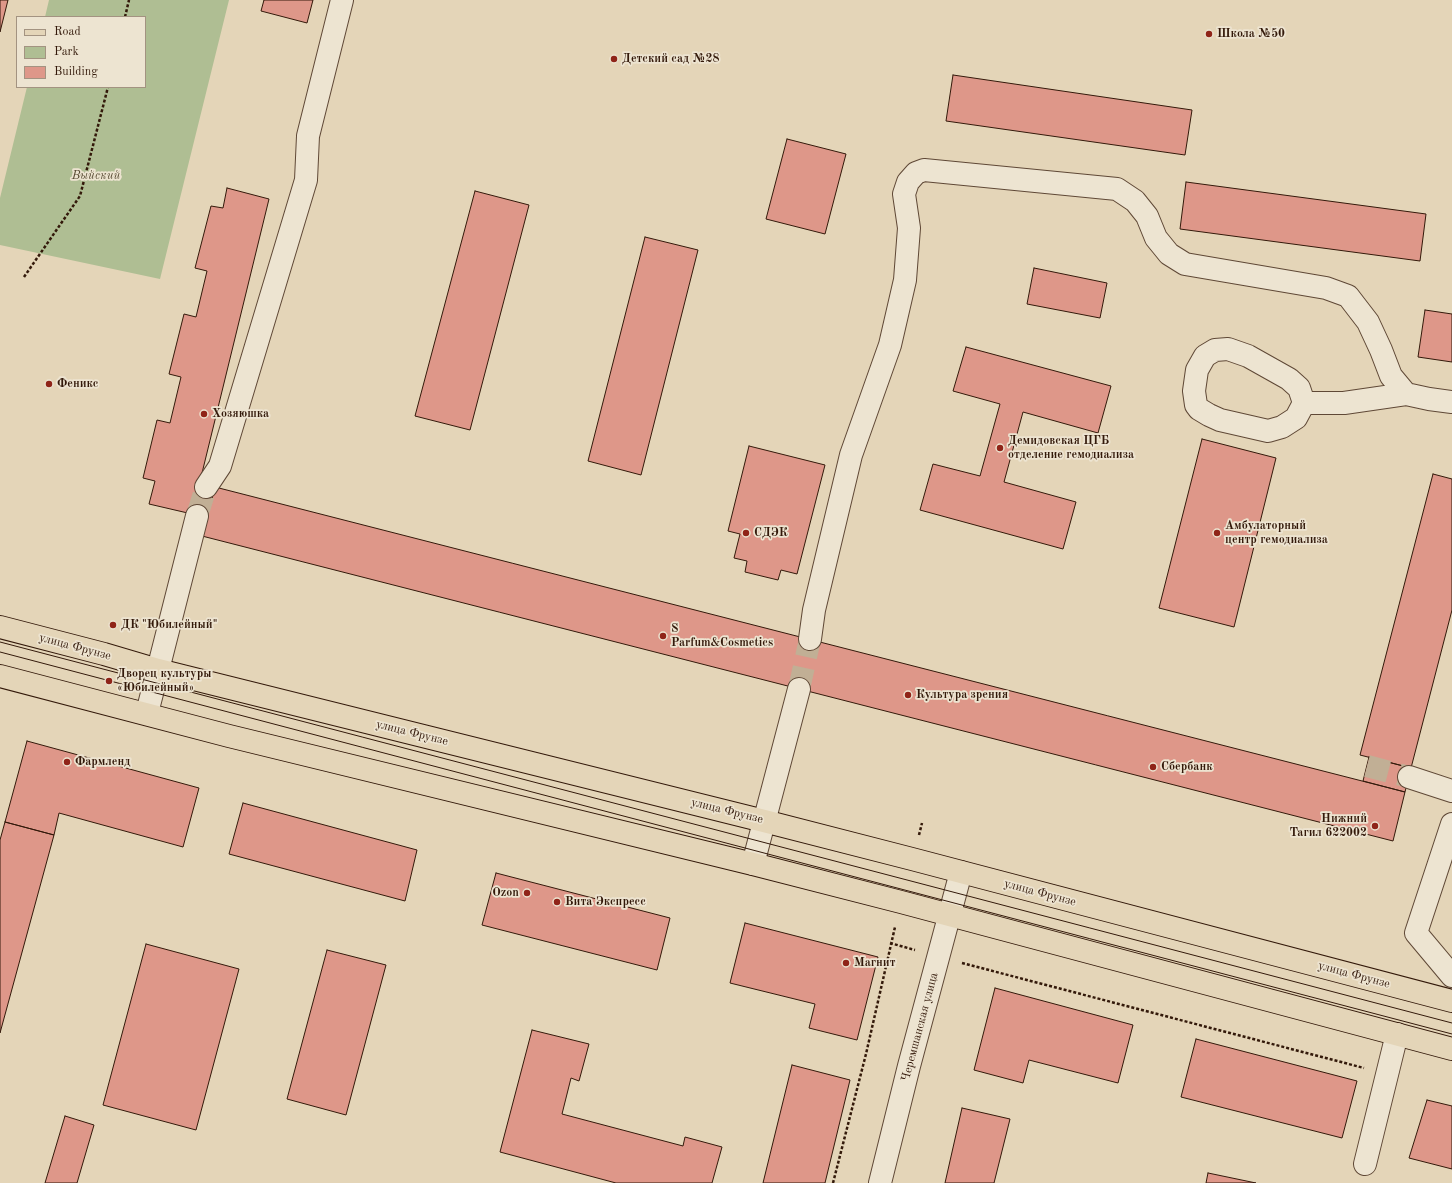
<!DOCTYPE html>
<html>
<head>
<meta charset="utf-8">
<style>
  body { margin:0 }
  #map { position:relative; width:1452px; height:1183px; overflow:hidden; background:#e4d5b8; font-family:"Old Standard TT",serif }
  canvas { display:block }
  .legend { position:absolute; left:16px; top:16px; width:130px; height:72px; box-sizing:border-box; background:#ede4d1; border:1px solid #a39381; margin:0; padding:5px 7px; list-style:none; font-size:12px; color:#33190a }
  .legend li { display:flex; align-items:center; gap:8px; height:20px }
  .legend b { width:20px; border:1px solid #a39381 }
</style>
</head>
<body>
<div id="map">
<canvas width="1452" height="1183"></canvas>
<ul class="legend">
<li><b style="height:5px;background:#e4d5b8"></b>Road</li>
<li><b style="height:11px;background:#afbe93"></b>Park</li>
<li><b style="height:11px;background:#de9789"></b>Building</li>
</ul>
</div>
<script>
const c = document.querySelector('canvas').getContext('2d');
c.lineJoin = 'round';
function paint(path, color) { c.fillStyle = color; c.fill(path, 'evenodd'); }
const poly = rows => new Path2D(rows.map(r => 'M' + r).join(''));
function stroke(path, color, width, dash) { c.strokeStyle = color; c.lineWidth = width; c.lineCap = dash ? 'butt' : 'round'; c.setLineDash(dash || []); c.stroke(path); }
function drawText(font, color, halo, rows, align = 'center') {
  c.font = font + ' "Old Standard TT",serif'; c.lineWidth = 3.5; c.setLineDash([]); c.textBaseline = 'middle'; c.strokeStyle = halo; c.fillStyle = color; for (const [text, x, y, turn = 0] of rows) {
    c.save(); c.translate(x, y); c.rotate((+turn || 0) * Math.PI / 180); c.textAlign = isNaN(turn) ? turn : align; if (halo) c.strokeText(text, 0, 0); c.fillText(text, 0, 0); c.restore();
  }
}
const green = poly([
  [49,0,229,0,160,279,0,245,0,198,27,87,145,87,145,17,45,17]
]);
const building = poly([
  [0,0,8,0,0,32,0,0],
  [264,0,313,0,307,23,261,11,264,0],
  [953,75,1192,110,1185,155,946,121,953,75],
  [787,139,846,154,825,234,766,219,787,139],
  [1186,182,1426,214,1420,261,1180,229,1186,182],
  [227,188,269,199,192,514,149,504,155,481,143,478,157,420,170,423,181,377,169,374,184,314,196,317,207,271,195,268,211,206,223,208,227,188],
  [475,191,529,205,470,430,415,416,475,191],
  [645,237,698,250,641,475,588,461,645,237],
  [1034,268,1107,283,1100,318,1027,304,1034,268],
  [1425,310,1452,314,1452,362,1418,357,1425,310],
  [966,347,1111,386,1098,433,1023,412,1004,482,1076,502,1063,549,920,510,933,464,980,476,1000,404,953,391,966,347],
  [1202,439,1276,458,1234,627,1159,608,1202,439],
  [749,446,825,465,797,574,781,570,778,580,745,572,747,561,734,558,740,534,728,531,749,446],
  [1433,474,1452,479,1452,610,1411,768,1360,755,1433,474],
  [199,485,215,487,207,518,192,514,199,485],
  [215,487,1405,792,1393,841,202,536,215,487],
  [27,741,199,788,183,847,59,813,54,835,5,822,27,741],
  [1369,757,1411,768,1405,792,1363,781,1369,757],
  [243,803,417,850,405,901,229,854,243,803],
  [5,822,54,835,0,1033,0,840,5,822],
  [496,873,670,918,657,970,482,925,496,873],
  [745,923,878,957,857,1040,809,1028,815,1004,730,983,745,923],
  [146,944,239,969,196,1130,103,1105,146,944],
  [327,950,386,965,346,1115,287,1099,327,950],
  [995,988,1133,1025,1118,1083,1029,1060,1023,1083,974,1070,995,988],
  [532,1030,589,1044,579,1081,571,1078,562,1114,683,1146,685,1137,722,1147,712,1183,616,1183,500,1152,532,1030],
  [1196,1039,1357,1081,1342,1138,1181,1097,1196,1039],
  [792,1065,850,1080,825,1183,763,1183,792,1065],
  [1427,1100,1452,1106,1452,1169,1409,1158,1427,1100],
  [962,1108,1010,1119,994,1183,945,1183,962,1108],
  [65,1116,94,1125,77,1183,45,1183,65,1116],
  [1208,1173,1256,1183,1206,1183,1208,1173]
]);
const minorTunnel = poly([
  [197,516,206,487],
  [799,689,810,639],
  [1367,766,1409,777]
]);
const path = poly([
  [125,17,129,0],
  [24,277,80,196,108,87],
  [919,835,922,823],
  [890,943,915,950],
  [962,963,1364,1068],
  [833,1183,866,1054,895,927]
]);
const minor = poly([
  [1304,403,1299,388,1289,379,1248,356,1228,349,1215,350,1205,356,1197,370,1194,391,1196,405,1199,409,1209,415,1220,420,1268,431,1282,427,1296,418,1304,403,1344,403,1406,394],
  [206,487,220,466,306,180,308,136,342,0],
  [810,639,814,610,851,455,890,345,905,280,909,228,904,194,908,182,916,173,924,170,1117,189,1135,201,1147,216,1156,238,1169,254,1185,264,1326,288,1348,296,1368,322,1381,350,1391,376,1406,394,1429,399,1452,402],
  [147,713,197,516],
  [1409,777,1452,791],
  [1452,824,1416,933,1452,976],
  [753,864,799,689],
  [1365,1164,1397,1034],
  [880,1183,909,1066,961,872]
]);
const major = poly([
  [0,627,104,654,158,670,764,821,912,859,1452,1001],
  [0,676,229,736,753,864,901,902,1452,1049]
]);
const tram = poly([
  [0,642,1452,1023],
  [0,652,1452,1034]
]);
const markers = [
  [1209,34,4,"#8f2418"],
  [614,59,4,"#8f2418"],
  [49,384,4,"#8f2418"],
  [204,414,4,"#8f2418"],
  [1000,448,4,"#8f2418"],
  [746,533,4,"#8f2418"],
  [1217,533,4,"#8f2418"],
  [113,625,4,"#8f2418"],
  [663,636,4,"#8f2418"],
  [109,681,4,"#8f2418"],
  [908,695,4,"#8f2418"],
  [67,762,4,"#8f2418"],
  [1153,767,4,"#8f2418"],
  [1375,826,4,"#8f2418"],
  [527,893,4,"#8f2418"],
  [557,902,4,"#8f2418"],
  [846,963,4,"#8f2418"]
];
const poiNames = [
  ["Школа №50",1217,34],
  ["Детский сад №28",622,59],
  ["Феникс",57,384],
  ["Хозяюшка",212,414],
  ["Демидовская ЦГБ",1008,441],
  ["отделение гемодиализа",1008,455],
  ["Амбулаторный",1225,526],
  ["центр гемодиализа",1225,540],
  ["СДЭК",754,533],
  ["ДК \"Юбилейный\"",121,625],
  ["S",671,629],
  ["Parfum&Cosmetics",671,643],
  ["Дворец культуры",117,674],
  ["«Юбилейный»",117,688],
  ["Культура зрения",916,695],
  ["Фармленд",75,762],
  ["Сбербанк",1161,767],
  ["Нижний",1367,819,"right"],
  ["Тагил 622002",1367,833,"right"],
  ["Ozon",519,893,"right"],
  ["Вита Экспресс",565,902],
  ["Магнит",854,963]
];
const parkNames = [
  ["Выйский",96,176]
];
const streetNames = [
  ["улица Фрунзе",75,647,15],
  ["улица Фрунзе",412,733,14],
  ["улица Фрунзе",727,811,14],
  ["улица Фрунзе",1040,893,15],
  ["улица Фрунзе",1354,975,15],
  ["Черемшанская улица",920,1027,-75]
];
paint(green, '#afbe93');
paint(building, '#de9789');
stroke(building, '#33190a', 1);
stroke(minorTunnel, '#c1af95', 22, [22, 11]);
stroke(minor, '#5f4836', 24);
stroke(major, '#33190a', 24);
stroke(path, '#33190a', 2.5, [3, 2]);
stroke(minor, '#ede4d1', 22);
stroke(major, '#e4d5b8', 22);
stroke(tram, '#33190a', 1);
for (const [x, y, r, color] of markers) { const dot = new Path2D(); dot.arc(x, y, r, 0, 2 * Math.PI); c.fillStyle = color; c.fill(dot); stroke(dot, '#ede4d1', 1.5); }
drawText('bold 12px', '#33190a', '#ede4d1', poiNames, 'left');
drawText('italic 12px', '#584b33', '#ede4d1', parkNames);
drawText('12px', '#33190a', '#ede4d1', streetNames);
</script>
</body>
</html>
